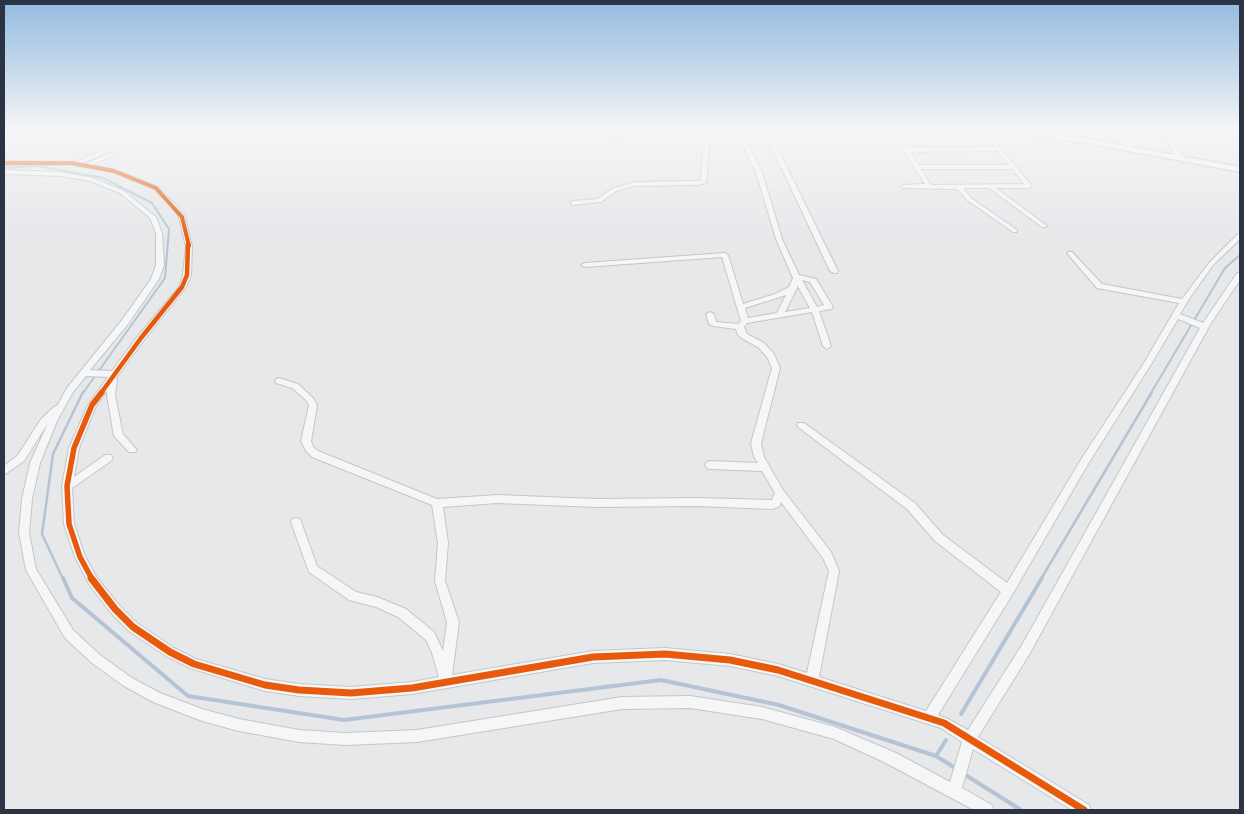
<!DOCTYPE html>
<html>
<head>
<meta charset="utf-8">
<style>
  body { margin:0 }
  #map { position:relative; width:1244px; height:814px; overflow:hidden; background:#e6e8ea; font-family:"Public Sans",sans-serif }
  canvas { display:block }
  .frame { position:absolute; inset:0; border:5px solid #2b3445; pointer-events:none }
</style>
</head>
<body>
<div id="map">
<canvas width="1244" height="814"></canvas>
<div class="frame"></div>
</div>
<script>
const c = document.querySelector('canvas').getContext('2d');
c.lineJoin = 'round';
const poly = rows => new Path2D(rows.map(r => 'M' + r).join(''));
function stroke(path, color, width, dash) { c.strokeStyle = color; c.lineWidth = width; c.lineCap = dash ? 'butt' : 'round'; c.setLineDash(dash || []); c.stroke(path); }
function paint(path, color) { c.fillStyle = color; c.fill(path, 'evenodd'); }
const streamFar2 = poly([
  [4,168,37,166,103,178,152,203,169,229,165,278,83,393],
  [1151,393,1225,268,1240,255]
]);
const streamFar1 = poly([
  [63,579,42,534,53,454,83,392],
  [1041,579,1152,392]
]);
const stream = poly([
  [63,578,72,598,188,696,344,720,661,680,779,705,936,756,957,769],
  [961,714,1042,578],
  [936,756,946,740],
  [964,774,1021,810]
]);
const street = poly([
  [4,129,13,129,4,133,4,129],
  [625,129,630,129,619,143,615,143,614,142,625,129],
  [643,129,649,129,643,135,639,135,638,134,643,129],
  [699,129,705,129,709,148,706,183,698,185,634,186,616,191,601,202,573,205,570,203,573,201,597,199,612,189,634,182,701,181,703,148,699,129],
  [738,129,743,129,744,136,762,172,782,239,799,275,816,279,833,307,832,309,819,311,831,346,827,349,823,346,812,312,747,323,744,327,747,334,764,343,774,354,780,368,761,443,764,457,783,490,831,552,839,571,819,677,926,711,1001,592,935,541,907,509,798,427,797,425,798,423,804,423,915,503,943,535,1007,583,1082,458,1144,363,1179,303,1097,288,1067,253,1068,252,1072,252,1102,284,1182,299,1209,263,1238,234,1240,233,1240,239,1213,265,1191,296,1180,314,1203,323,1237,273,1240,273,1240,280,1211,323,1030,653,978,737,1089,805,1091,810,1072,810,973,749,962,788,992,805,994,810,974,810,886,763,834,739,762,719,690,708,622,709,417,742,345,745,299,742,239,731,202,721,153,702,124,686,92,663,65,638,26,570,19,533,22,499,30,463,48,423,24,461,4,475,4,466,18,455,41,419,54,407,57,406,67,388,122,320,151,279,156,265,156,233,150,218,120,193,90,181,61,176,4,174,4,170,61,172,93,178,124,191,156,217,162,233,164,265,159,279,128,324,90,370,112,371,138,336,179,287,183,275,186,247,179,217,172,207,154,189,112,172,72,165,4,165,4,161,74,162,96,154,101,149,105,149,106,150,100,156,81,163,86,164,108,154,112,154,112,156,92,165,116,170,158,187,176,205,185,217,192,247,191,275,186,287,144,340,116,378,117,380,115,395,122,430,123,434,135,448,137,450,135,452,129,452,114,436,107,395,107,390,96,406,79,448,74,477,105,455,111,455,113,458,111,461,72,488,74,524,85,556,97,578,119,605,137,623,174,648,196,659,265,679,299,684,351,687,412,682,439,677,432,653,426,640,398,617,376,607,349,600,309,572,291,522,292,519,296,518,300,519,317,566,356,592,377,597,406,609,434,632,443,651,447,622,435,581,438,543,432,505,312,457,306,451,301,441,309,405,306,400,292,388,276,383,275,381,276,379,279,378,298,384,313,398,317,405,311,441,313,447,318,451,437,499,497,495,596,499,697,498,772,500,775,493,762,471,710,469,707,468,705,465,707,462,710,461,758,463,754,457,751,443,772,368,767,357,758,347,741,338,737,333,736,329,713,326,709,324,706,314,710,312,714,314,716,322,738,324,741,321,722,257,585,267,581,265,585,263,725,253,728,255,743,304,775,294,789,287,793,278,776,239,756,172,738,136,738,129],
  [802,280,810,282,824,305,817,307,802,280],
  [797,285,810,308,785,312,797,288,797,285],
  [786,295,777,313,748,318,745,308,786,295],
  [1178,319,1200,328,1022,645,968,730,948,719,938,715,1012,595,1088,464,1150,366,1178,319],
  [86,376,108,377,88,405,69,448,62,486,64,524,75,557,89,584,111,613,129,631,166,656,190,668,265,691,299,696,351,699,412,694,593,663,665,660,730,666,778,676,941,728,962,742,950,782,896,753,835,727,762,707,690,696,622,697,417,730,345,733,299,730,239,719,202,709,160,693,132,678,100,655,73,630,36,569,29,533,32,499,40,463,57,421,73,392,86,376],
  [781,502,823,558,829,571,807,673,778,664,730,654,665,648,593,651,452,675,459,622,445,581,448,543,443,507,497,503,596,507,697,506,772,509,780,506,781,502],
  [763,129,768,129,838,271,837,273,834,273,830,271,763,129],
  [892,129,896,129,908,148,994,147,980,130,985,129,1032,186,1029,188,996,188,1047,226,1046,227,1042,227,989,188,963,188,971,198,1017,230,1017,232,1013,232,967,200,957,189,902,188,901,187,904,185,925,184,891,130,892,129],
  [997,151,1009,165,919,165,910,152,997,151],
  [921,169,1012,169,1024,184,933,185,930,184,921,169],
  [919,129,923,129,931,139,930,140,926,140,919,129],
  [1073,129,1077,129,1085,140,1084,141,1080,141,1073,129],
  [1119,129,1124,129,1134,149,1133,150,1128,149,1119,129],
  [1186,129,1240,129,1240,132,1189,131,1186,129],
  [1057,134,1059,135,1060,139,1083,147,1080,149,1056,141,1054,136,1057,134],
  [1165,134,1170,135,1183,158,1182,159,1177,158,1164,135,1165,134]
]);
const secondary = poly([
  [808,129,997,129,1028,131,1082,138,1240,167,1240,172,1082,142,1028,135,983,132,850,133,812,131,808,129]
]);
const cyclewayFar3 = poly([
  [4,163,72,163,114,171,156,188,182,217,189,246]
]);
const cyclewayFar2 = poly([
  [101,393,141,338,182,287,187,275,188,244]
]);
const cyclewayFar1 = poly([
  [92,579,80,557,69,524,67,486,74,448,92,405,102,392]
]);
const cycleway = poly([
  [91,578,115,609,133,627,170,652,194,664,265,685,299,690,351,693,412,688,593,657,665,654,730,660,778,670,944,723,1084,810]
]);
stroke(streamFar2, '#b4c4d5', 2);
stroke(streamFar1, '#b4c4d5', 2.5);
stroke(stream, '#b4c4d5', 4);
stroke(street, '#c4c6c8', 2);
stroke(secondary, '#c4c6c8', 3);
paint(street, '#f5f6f7');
paint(secondary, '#f8f8f8');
stroke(cyclewayFar3, '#e8590c', 4);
stroke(cyclewayFar2, '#e8590c', 4.5);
stroke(cyclewayFar1, '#e8590c', 5.5);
stroke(cycleway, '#e8590c', 7);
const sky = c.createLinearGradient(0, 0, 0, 243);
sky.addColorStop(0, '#93bae0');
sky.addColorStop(0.53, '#f4f5f6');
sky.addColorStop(1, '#f4f5f600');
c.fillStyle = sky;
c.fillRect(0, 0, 1244, 243);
</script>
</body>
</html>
